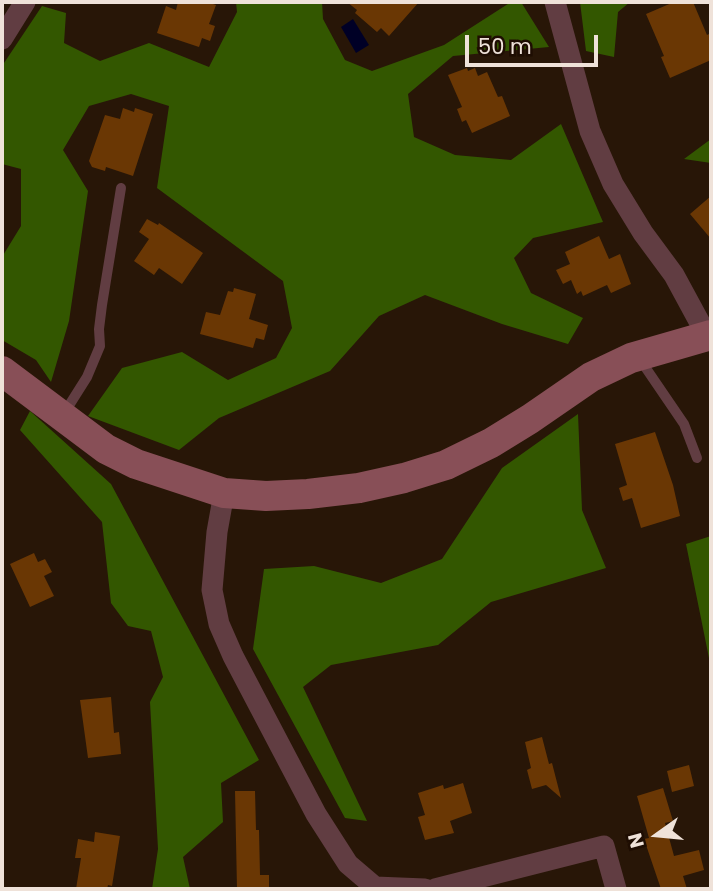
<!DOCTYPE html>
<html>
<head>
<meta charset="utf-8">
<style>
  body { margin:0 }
  #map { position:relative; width:713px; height:891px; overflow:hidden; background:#281607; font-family:Poppins,sans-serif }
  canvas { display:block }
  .frame { position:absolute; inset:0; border:4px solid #efe2d9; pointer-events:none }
  .north { position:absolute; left:622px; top:800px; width:70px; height:70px; -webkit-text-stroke:5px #1e0d02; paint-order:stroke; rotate:255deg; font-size:19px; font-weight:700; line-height:28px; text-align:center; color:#efe2d9 }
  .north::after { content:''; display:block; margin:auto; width:24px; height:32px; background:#efe2d9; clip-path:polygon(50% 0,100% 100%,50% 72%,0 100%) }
  .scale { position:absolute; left:465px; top:35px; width:133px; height:32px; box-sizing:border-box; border:4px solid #efe2d9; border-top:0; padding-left:9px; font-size:21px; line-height:24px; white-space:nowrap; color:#efe2d9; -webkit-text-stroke:5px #1e0d02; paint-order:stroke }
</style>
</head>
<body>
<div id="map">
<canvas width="713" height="891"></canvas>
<div class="frame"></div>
<div class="north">N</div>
<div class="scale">50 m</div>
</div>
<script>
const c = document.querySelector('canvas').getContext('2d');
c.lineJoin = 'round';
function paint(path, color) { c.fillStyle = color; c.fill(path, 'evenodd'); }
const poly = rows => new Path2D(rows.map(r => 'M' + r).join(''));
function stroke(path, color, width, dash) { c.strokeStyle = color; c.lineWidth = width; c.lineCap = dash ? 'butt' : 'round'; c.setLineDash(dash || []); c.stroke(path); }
const forest = poly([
  [236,2,322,2,323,19,345,60,372,71,444,45,511,2,521,2,549,47,453,56,408,94,414,137,455,155,511,160,561,124,603,222,533,238,514,258,531,293,583,318,568,344,502,324,425,295,379,316,330,371,219,418,179,450,88,416,122,368,182,352,228,380,276,358,292,328,283,281,157,188,169,106,131,94,89,106,63,150,88,191,69,321,51,382,36,360,2,340,2,257,21,226,21,169,2,164,2,66,42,6,66,13,64,43,100,61,149,43,209,67,237,12],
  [580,2,630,2,618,12,614,57,586,51],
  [711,139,711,163,684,159],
  [30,411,111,484,259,760,221,783,223,822,183,857,190,889,152,889,158,849,150,702,163,677,151,631,128,626,111,603,102,522,20,430],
  [578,414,582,510,606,568,491,602,438,645,331,665,303,687,367,821,345,818,253,649,264,569,314,566,381,583,442,559,502,468],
  [711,536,711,668,686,544]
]);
const water = poly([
  [353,19,369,45,356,53,341,27]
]);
const building = poly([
  [178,2,207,2,216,5,209,24,215,26,210,41,202,38,199,47,157,33,166,6,176,10],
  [347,2,419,2,389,36,381,28,377,32,355,13,357,10],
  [674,2,693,2,707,35,711,33,711,60,670,78,661,57,664,56,646,14],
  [467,68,468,71,475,68,478,76,487,72,498,97,502,96,510,116,472,133,466,120,462,122,457,109,462,107,448,75],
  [123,108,134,112,135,108,153,114,133,176,106,167,105,171,92,167,89,161,105,115,120,119],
  [711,196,711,239,690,214],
  [147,219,158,225,159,223,203,253,182,284,159,268,154,275,134,261,149,239,139,232],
  [599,236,609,259,620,254,631,284,611,293,607,285,583,296,581,291,577,294,571,280,563,284,556,270,570,264,565,252],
  [234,288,256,294,249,319,268,325,264,340,256,338,253,348,200,334,206,312,220,315,228,291,233,292],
  [655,432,673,485,680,516,641,528,632,498,623,501,619,488,627,485,615,444],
  [34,553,38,562,45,559,52,572,44,576,54,596,30,607,10,564],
  [111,697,114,733,119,732,121,754,88,758,80,700],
  [542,737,549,764,552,763,561,798,546,785,532,789,527,770,531,768,525,742],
  [689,765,694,786,672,792,667,771],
  [463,783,472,813,450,821,454,833,425,840,418,817,425,815,418,793,443,785,444,789],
  [663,788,673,821,665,823,674,856,699,850,704,870,683,876,687,889,661,889,644,839,649,838,637,796],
  [235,791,255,791,256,830,259,830,260,875,269,875,269,889,237,889],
  [95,832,120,836,112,886,108,885,107,889,76,889,81,858,75,858,78,839,94,842]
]);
const lane = poly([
  [639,358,684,424,697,458],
  [63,415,87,377,100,346,99,329,102,305,121,188]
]);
const street = poly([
  [555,2,590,131,613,184,643,233,674,275,707,336],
  [2,39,25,2],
  [224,493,217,532,212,590,219,624,233,656,316,814,348,864,375,887],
  [375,887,425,889],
  [435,889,604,846,616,889]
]);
const secondary = poly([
  [2,371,106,449,136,464,224,493,266,496,308,494,359,488,404,478,446,465,491,443,530,419,591,377,631,358,711,335]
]);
paint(forest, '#335700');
paint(water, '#000026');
paint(building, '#6a3704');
stroke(lane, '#613d42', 10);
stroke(street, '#613d42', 21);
stroke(secondary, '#884f57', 30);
</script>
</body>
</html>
